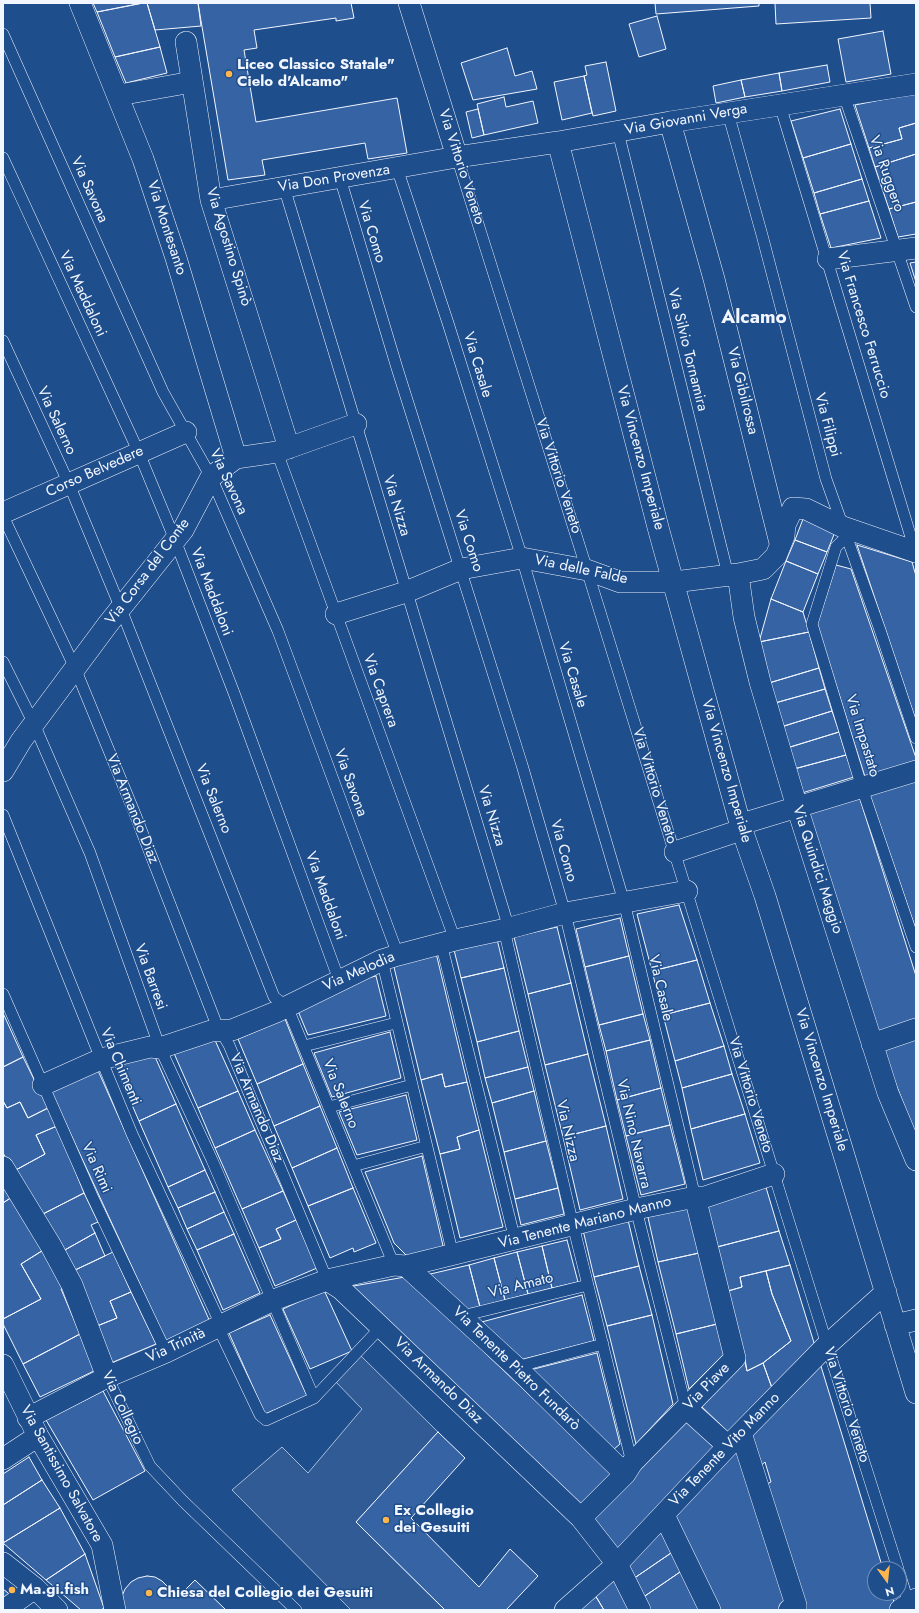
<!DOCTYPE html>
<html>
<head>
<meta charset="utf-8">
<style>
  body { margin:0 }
  #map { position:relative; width:919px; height:1613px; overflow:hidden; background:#1f4e8c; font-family:Jost,sans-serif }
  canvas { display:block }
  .frame { position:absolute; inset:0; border:4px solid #f2f6ff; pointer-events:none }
  .north { position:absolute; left:867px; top:1561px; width:40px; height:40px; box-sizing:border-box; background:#1f4e8c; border:1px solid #7391ba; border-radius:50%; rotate:165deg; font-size:11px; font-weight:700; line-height:16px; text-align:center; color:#f2f6ff }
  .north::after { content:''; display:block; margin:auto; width:14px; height:18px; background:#ffb74d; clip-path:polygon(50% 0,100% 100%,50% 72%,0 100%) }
</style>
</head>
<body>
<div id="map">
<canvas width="919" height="1613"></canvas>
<div class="frame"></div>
<div class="north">N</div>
</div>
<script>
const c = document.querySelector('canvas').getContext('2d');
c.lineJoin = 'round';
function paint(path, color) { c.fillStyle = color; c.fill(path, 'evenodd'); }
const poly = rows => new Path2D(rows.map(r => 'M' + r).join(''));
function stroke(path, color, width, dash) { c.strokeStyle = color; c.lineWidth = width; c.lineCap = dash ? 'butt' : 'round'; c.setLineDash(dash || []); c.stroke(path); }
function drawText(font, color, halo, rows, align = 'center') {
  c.font = font + ' Jost,sans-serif'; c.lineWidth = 3; c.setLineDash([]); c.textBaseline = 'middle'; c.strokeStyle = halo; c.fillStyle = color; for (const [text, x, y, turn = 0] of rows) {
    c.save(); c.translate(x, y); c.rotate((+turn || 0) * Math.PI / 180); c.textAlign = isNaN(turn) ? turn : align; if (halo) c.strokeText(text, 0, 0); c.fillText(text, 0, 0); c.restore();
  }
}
const parking = poly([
  [361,1356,438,1432,356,1522,445,1610,351,1610,232,1490,282,1447,308,1473,362,1409,335,1381,361,1356]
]);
const building = poly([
  [93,3,143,3,97,12,93,3],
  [143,3,147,3,160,47,115,57,97,12,143,3],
  [147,3,198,3,201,26,155,30,147,3],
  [198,3,351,3,354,18,336,21,336,18,254,30,257,48,244,50,256,122,397,98,407,153,368,159,365,143,262,160,265,175,228,180,198,3],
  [655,3,759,3,759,6,656,14,655,3],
  [775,3,870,3,871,18,776,24,775,3],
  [657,16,666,49,639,57,629,24,657,16],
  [883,31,891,74,846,82,838,39,883,31],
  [160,47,167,73,126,83,115,57,160,47],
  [507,48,515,76,532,71,537,89,473,100,461,63,507,48],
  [606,62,616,111,593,116,584,76,587,75,585,66,606,62],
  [827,65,830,82,782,91,779,73,827,65],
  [779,73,782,91,745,97,741,80,779,73],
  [584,76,592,113,562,120,554,82,584,76],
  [741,80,745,97,716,103,713,86,741,80],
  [916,93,916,123,899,128,902,139,869,148,855,105,916,93],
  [504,97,506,107,533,101,538,123,484,135,477,104,504,97],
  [478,109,484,135,472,138,466,112,478,109],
  [840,109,851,144,803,158,791,121,840,109],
  [916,123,916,154,875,167,869,148,902,139,899,128,916,123],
  [851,144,862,179,814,193,803,158,851,144],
  [916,154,916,202,889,209,875,167,916,154],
  [862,179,869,201,820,214,814,193,862,179],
  [869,201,881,238,831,248,820,214,869,201],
  [916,202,916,234,898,237,889,209,916,202],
  [916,262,916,282,910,263,916,262],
  [803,519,835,532,827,552,795,540,803,519],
  [795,540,827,552,818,574,786,561,795,540],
  [857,545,912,562,916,576,916,721,857,545],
  [786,561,818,574,803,612,771,599,786,561],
  [836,565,851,569,916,758,916,765,866,780,817,625,836,565],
  [771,599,803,612,809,632,759,642,771,599],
  [809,632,819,668,769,683,759,642,809,632],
  [819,668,825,689,775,703,769,683,819,668],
  [825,689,832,711,781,727,775,703,825,689],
  [832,711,839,732,787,748,781,727,832,711],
  [839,732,846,755,794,769,787,748,839,732],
  [846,755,854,777,802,793,794,769,846,755],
  [916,777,916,930,869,793,916,777],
  [859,796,916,976,916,1023,879,1037,806,812,859,796],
  [679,905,697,960,652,971,637,914,679,905],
  [620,918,629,956,585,967,576,929,620,918],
  [557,927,571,983,528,994,514,937,557,927],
  [497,939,504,968,461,978,454,950,497,939],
  [436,953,467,1082,445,1087,442,1074,421,1080,393,963,436,953],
  [629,956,643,1014,599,1025,585,967,629,956],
  [697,960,710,1003,663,1015,652,971,697,960],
  [504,968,519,1031,477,1042,461,978,504,968],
  [376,976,386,1016,308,1035,298,1011,355,981,376,976],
  [571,983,588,1054,545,1065,528,994,571,983],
  [710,1003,724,1046,675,1061,663,1015,710,1003],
  [3,1013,23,1057,3,1067,3,1013],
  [643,1014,650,1040,606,1051,599,1025,643,1014],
  [285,1019,303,1064,257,1084,238,1039,285,1019],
  [519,1031,528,1067,485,1078,477,1042,519,1031],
  [390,1032,401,1078,332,1097,314,1053,390,1032],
  [214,1038,238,1091,198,1108,173,1051,214,1038],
  [916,1039,916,1137,883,1050,916,1039],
  [650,1040,661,1088,617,1100,606,1051,650,1040],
  [724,1046,732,1074,682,1088,675,1061,724,1046],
  [152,1050,176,1104,139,1121,113,1061,152,1050],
  [588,1054,606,1126,563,1137,545,1065,588,1054],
  [23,1057,48,1108,28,1118,20,1102,7,1108,3,1101,3,1067,23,1057],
  [303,1064,320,1106,274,1126,257,1084,303,1064],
  [96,1066,211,1324,168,1345,49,1087,96,1066],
  [528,1067,534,1091,492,1103,485,1078,528,1067],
  [442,1074,445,1087,467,1082,479,1130,457,1137,460,1149,440,1154,421,1080,442,1074],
  [732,1074,745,1114,691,1129,682,1088,732,1074],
  [661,1088,670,1125,626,1136,617,1100,661,1088],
  [238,1091,255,1130,215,1148,198,1108,238,1091],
  [534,1091,546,1141,504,1152,492,1103,534,1091],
  [406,1095,417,1140,357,1155,339,1112,406,1095],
  [3,1101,7,1108,20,1102,28,1118,48,1108,57,1126,36,1135,45,1154,14,1171,3,1153,3,1101],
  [176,1104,205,1170,168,1187,139,1121,176,1104],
  [320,1106,337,1148,292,1168,274,1126,320,1106],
  [745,1114,760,1163,703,1180,691,1129,745,1114],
  [670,1125,685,1184,641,1195,626,1136,670,1125],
  [57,1126,84,1193,41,1215,14,1171,45,1154,36,1135,57,1126],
  [606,1126,623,1199,580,1210,563,1137,606,1126],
  [255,1130,283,1191,242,1209,215,1148,255,1130],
  [479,1130,503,1227,460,1238,440,1154,460,1149,457,1137,479,1130],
  [546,1141,558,1188,515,1199,504,1152,546,1141],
  [337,1148,353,1188,308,1206,292,1168,337,1148],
  [422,1156,444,1250,409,1258,394,1243,365,1172,422,1156],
  [205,1170,215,1192,178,1208,168,1187,205,1170],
  [3,1184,12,1197,3,1203,3,1184],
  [765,1184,779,1231,717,1247,706,1204,765,1184],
  [353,1188,376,1243,354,1252,353,1248,330,1258,308,1206,353,1188],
  [558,1188,564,1214,521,1225,515,1199,558,1188],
  [283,1191,296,1220,276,1229,281,1239,259,1248,242,1209,283,1191],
  [215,1192,224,1212,187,1229,178,1208,215,1192],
  [84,1193,98,1222,91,1225,95,1233,63,1251,41,1215,84,1193],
  [12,1197,45,1249,21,1264,41,1299,3,1319,3,1203,12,1197],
  [687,1204,699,1253,658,1262,647,1213,687,1204],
  [224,1212,234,1234,197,1250,187,1229,224,1212],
  [296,1220,317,1268,275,1286,259,1248,281,1239,276,1229,296,1220],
  [628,1220,639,1266,594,1277,583,1230,628,1220],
  [779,1231,790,1265,740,1277,742,1287,728,1291,717,1247,779,1231],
  [95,1233,105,1256,73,1271,63,1251,95,1233],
  [234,1234,260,1293,223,1310,197,1250,234,1234],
  [567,1240,578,1282,552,1288,542,1246,567,1240],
  [542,1246,552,1288,528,1294,517,1252,542,1246],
  [45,1249,66,1286,61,1289,80,1334,23,1364,3,1324,3,1319,41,1299,21,1264,45,1249],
  [113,1252,131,1292,110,1301,117,1318,97,1326,73,1271,113,1252],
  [517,1252,528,1294,505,1300,494,1258,517,1252],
  [699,1253,717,1324,676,1334,658,1262,699,1253],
  [494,1258,505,1300,480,1307,469,1265,494,1258],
  [469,1265,480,1307,463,1311,426,1275,469,1265],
  [790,1265,815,1346,772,1388,763,1363,791,1341,772,1294,766,1271,790,1265],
  [639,1266,652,1315,607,1326,594,1277,639,1266],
  [766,1271,772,1294,791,1341,763,1363,747,1371,728,1291,742,1287,740,1277,766,1271],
  [405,1277,616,1477,583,1511,348,1287,405,1277],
  [324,1290,352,1351,310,1369,283,1309,324,1290],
  [131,1292,156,1344,111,1363,97,1326,117,1318,110,1301,131,1292],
  [582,1295,594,1341,516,1361,478,1323,582,1295],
  [270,1315,307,1396,265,1414,229,1333,270,1315],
  [652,1315,673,1404,636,1444,607,1326,652,1315],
  [717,1324,724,1354,689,1389,676,1334,717,1324],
  [80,1334,96,1370,40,1397,23,1364,80,1334],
  [597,1353,620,1444,613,1450,530,1370,597,1353],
  [745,1359,747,1371,763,1363,772,1388,728,1432,700,1405,745,1359],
  [820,1363,883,1569,875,1569,875,1593,891,1593,895,1605,888,1610,806,1610,789,1553,765,1485,771,1482,765,1462,759,1467,749,1436,820,1363],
  [103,1391,145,1471,93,1500,46,1420,103,1391],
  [686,1420,716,1450,618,1548,588,1519,686,1420],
  [438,1432,465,1458,411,1518,479,1587,510,1549,538,1576,506,1610,445,1610,356,1522,438,1432],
  [739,1447,788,1602,777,1610,718,1610,674,1515,739,1447],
  [29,1457,42,1480,3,1505,3,1474,29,1457],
  [42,1480,60,1508,3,1543,3,1505,42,1480],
  [60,1508,85,1554,46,1580,3,1543,60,1508],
  [662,1527,674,1551,633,1579,625,1563,662,1527],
  [674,1551,683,1570,642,1598,633,1579,674,1551],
  [85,1554,104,1608,101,1610,81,1610,46,1580,85,1554],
  [683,1570,704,1610,649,1610,642,1598,683,1570],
  [614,1574,633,1610,604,1610,595,1595,614,1574],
  [147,1576,155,1577,162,1581,178,1597,195,1580,226,1610,124,1610,122,1596,125,1589,131,1582,138,1578,147,1576],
  [3,1589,12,1596,3,1602,3,1589],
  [595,1595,604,1610,580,1610,595,1595]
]);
const service = poly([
  [3,34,163,392,211,477,278,631,398,955],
  [844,95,916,307],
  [780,105,916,554],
  [728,113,762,235,826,479,880,630,916,738],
  [618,132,728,575],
  [457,157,587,570,827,1345,898,1569],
  [3,158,139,453,175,540,234,693,339,980],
  [397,168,448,323,522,558,624,902,695,1197],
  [340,178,397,368,522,765,565,913,636,1209,686,1408],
  [284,187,507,922,506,938,573,1225,632,1463],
  [3,341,69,484,121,609,274,997,286,1006,291,1016,394,1265],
  [277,452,455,940],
  [3,516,75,668,135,814,216,1023,229,1045,327,1280],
  [846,537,836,547,812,624,862,788,916,947],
  [3,662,34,724,90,853,160,1048,212,1160,314,1398],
  [3,815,101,1059,132,1134,221,1325],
  [441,943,515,1240],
  [382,960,453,1255],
  [3,994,92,1196,166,1352],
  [304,1046,396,1023],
  [329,1107,412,1085],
  [353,1166,427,1146],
  [462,1316,588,1285],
  [218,1327,260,1415,266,1420,314,1398,381,1327],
  [516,1367,603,1344],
  [107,1377,150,1466,183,1501,296,1610],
  [899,1572,910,1608]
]);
const minor = poly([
  [80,3,143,159,176,258,236,458],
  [409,3,457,157],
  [186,42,211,200,289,448],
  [119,95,192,82],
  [670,122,714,279,780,543],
  [558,142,659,531,741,827,765,896,850,1175,916,1393],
  [211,200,457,157,558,142,670,122,916,84],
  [828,259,916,248],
  [3,513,186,432],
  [738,574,744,617,760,682,797,807,888,1093,916,1160],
  [336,614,406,592,461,569,522,558,587,570,620,582,674,582,738,574,763,569,776,556,784,536,785,525,793,508,806,509,843,527,916,552],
  [3,771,21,741,108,624,183,530,211,477,236,458,277,452,356,424],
  [675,852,735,832,748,822,916,771],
  [872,1044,916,1029],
  [43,1085,101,1059,150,1047,160,1048,211,1031,232,1030,276,1012,382,960,398,955,455,940,506,929,565,913,687,891],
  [3,1167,51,1246,72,1285,107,1377],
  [406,1266,516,1367,625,1474],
  [327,1280,341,1289,581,1518,617,1564,640,1610],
  [895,1325,916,1320],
  [3,1365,38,1436,102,1545,115,1610],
  [686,1408,728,1446],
  [28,1418,107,1377,166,1352,271,1301,327,1280,394,1265,406,1266,636,1209,695,1197,705,1197,774,1174],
  [741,1433,796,1605,789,1610],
  [3,1459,38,1436],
  [664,1515,710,1610],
  [581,1518,625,1474,632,1463,735,1358,695,1197],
  [3,1563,35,1588,57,1610],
  [4,1610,35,1588],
  [565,1610,617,1564,728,1446,827,1345,886,1292],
  [900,1610,916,1599]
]);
const markers = [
  [229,74,4,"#ffb74d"],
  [386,1520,4,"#ffb74d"],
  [12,1590,4,"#ffb74d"],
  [149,1593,4,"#ffb74d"]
];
const poiNames = [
  ["Liceo Classico Statale\"",237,65],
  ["Cielo d'Alcamo\"",237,82],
  ["Ex Collegio",394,1511],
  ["dei Gesuiti",394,1528],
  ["Ma.gi.fish",20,1590],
  ["Chiesa del Collegio dei Gesuiti",157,1593]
];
const streetNames = [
  ["Via Giovanni Verga",686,120,-10],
  ["Via Vittorio Veneto",461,167,72],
  ["Via Ruggero",886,174,71],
  ["Via Don Provenza",334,179,-9],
  ["Via Savona",89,190,66],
  ["Via Montesanto",166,228,72],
  ["Via Como",371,232,73],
  ["Via Agostino Spinò",228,247,73],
  ["Via Maddaloni",82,294,65],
  ["Via Francesco Ferruccio",863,325,73],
  ["Via Silvio Tornamira",687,350,76],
  ["Via Casale",477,365,73],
  ["Via Gibilrossa",742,391,76],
  ["Via Salerno",56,421,65],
  ["Via Filippi",827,425,75],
  ["Via Vincenzo Imperiale",640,458,75],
  ["Corso Belvedere",95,472,-24],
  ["Via Vittorio Veneto",558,476,72],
  ["Via Savona",228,482,65],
  ["Via Nizza",396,506,73],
  ["Via Como",468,541,72],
  ["Via delle Falde",581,570,12],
  ["Via Corsa del Conte",148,572,-53],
  ["Via Maddaloni",211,592,69],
  ["Via Casale",572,675,73],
  ["Via Caprera",380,691,70],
  ["Via Impastato",862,736,73],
  ["Via Vincenzo Imperiale",726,771,74],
  ["Via Savona",350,783,70],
  ["Via Vittorio Veneto",654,786,73],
  ["Via Salerno",213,799,68],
  ["Via Armando Diaz",132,809,68],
  ["Via Nizza",491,816,73],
  ["Via Como",563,851,74],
  ["Via Quindici Maggio",817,870,72],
  ["Via Maddaloni",325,896,70],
  ["Via Melodia",359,972,-24],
  ["Via Barresi",150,977,70],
  ["Via Casale",660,988,77],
  ["Via Chimenti",120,1067,67],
  ["Via Vincenzo Imperiale",821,1080,73],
  ["Via Salerno",340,1094,68],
  ["Via Vittorio Veneto",750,1095,73],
  ["Via Armando Diaz",256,1108,67],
  ["Via Nizza",567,1131,77],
  ["Via Nino Navarra",633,1134,77],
  ["Via Rimi",96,1168,66],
  ["Via Tenente Mariano Manno",585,1223,-14],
  ["Via Amato",521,1286,-14],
  ["Via Trinità",176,1346,-25],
  ["Via Tenente Pietro Fundarò",516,1369,44],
  ["Via Armando Diaz",438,1381,44],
  ["Via Piave",707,1387,-46],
  ["Via Vittorio Veneto",846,1405,72],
  ["Via Collegio",122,1408,65],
  ["Via Tenente Vito Manno",725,1450,-46],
  ["Via Santissimo Salvatore",61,1474,61]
];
const districtNames = [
  ["Alcamo",754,318]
];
paint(parking, '#305b95');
stroke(parking, '#a8bbd7', 1);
paint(building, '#3563a3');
stroke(building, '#f2f6ff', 1);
stroke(service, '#f2f6ff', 12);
stroke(minor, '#f2f6ff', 22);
stroke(service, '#1f4e8c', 11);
stroke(minor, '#1f4e8c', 21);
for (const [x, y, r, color] of markers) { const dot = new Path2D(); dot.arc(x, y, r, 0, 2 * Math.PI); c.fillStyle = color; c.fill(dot); stroke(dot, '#1f4e8c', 1.5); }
drawText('bold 15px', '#f2f6ff', '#1f4e8c', poiNames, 'left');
drawText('15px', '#f2f6ff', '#1f4e8c', streetNames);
drawText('bold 19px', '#f2f6ff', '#1f4e8c', districtNames);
</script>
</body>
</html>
